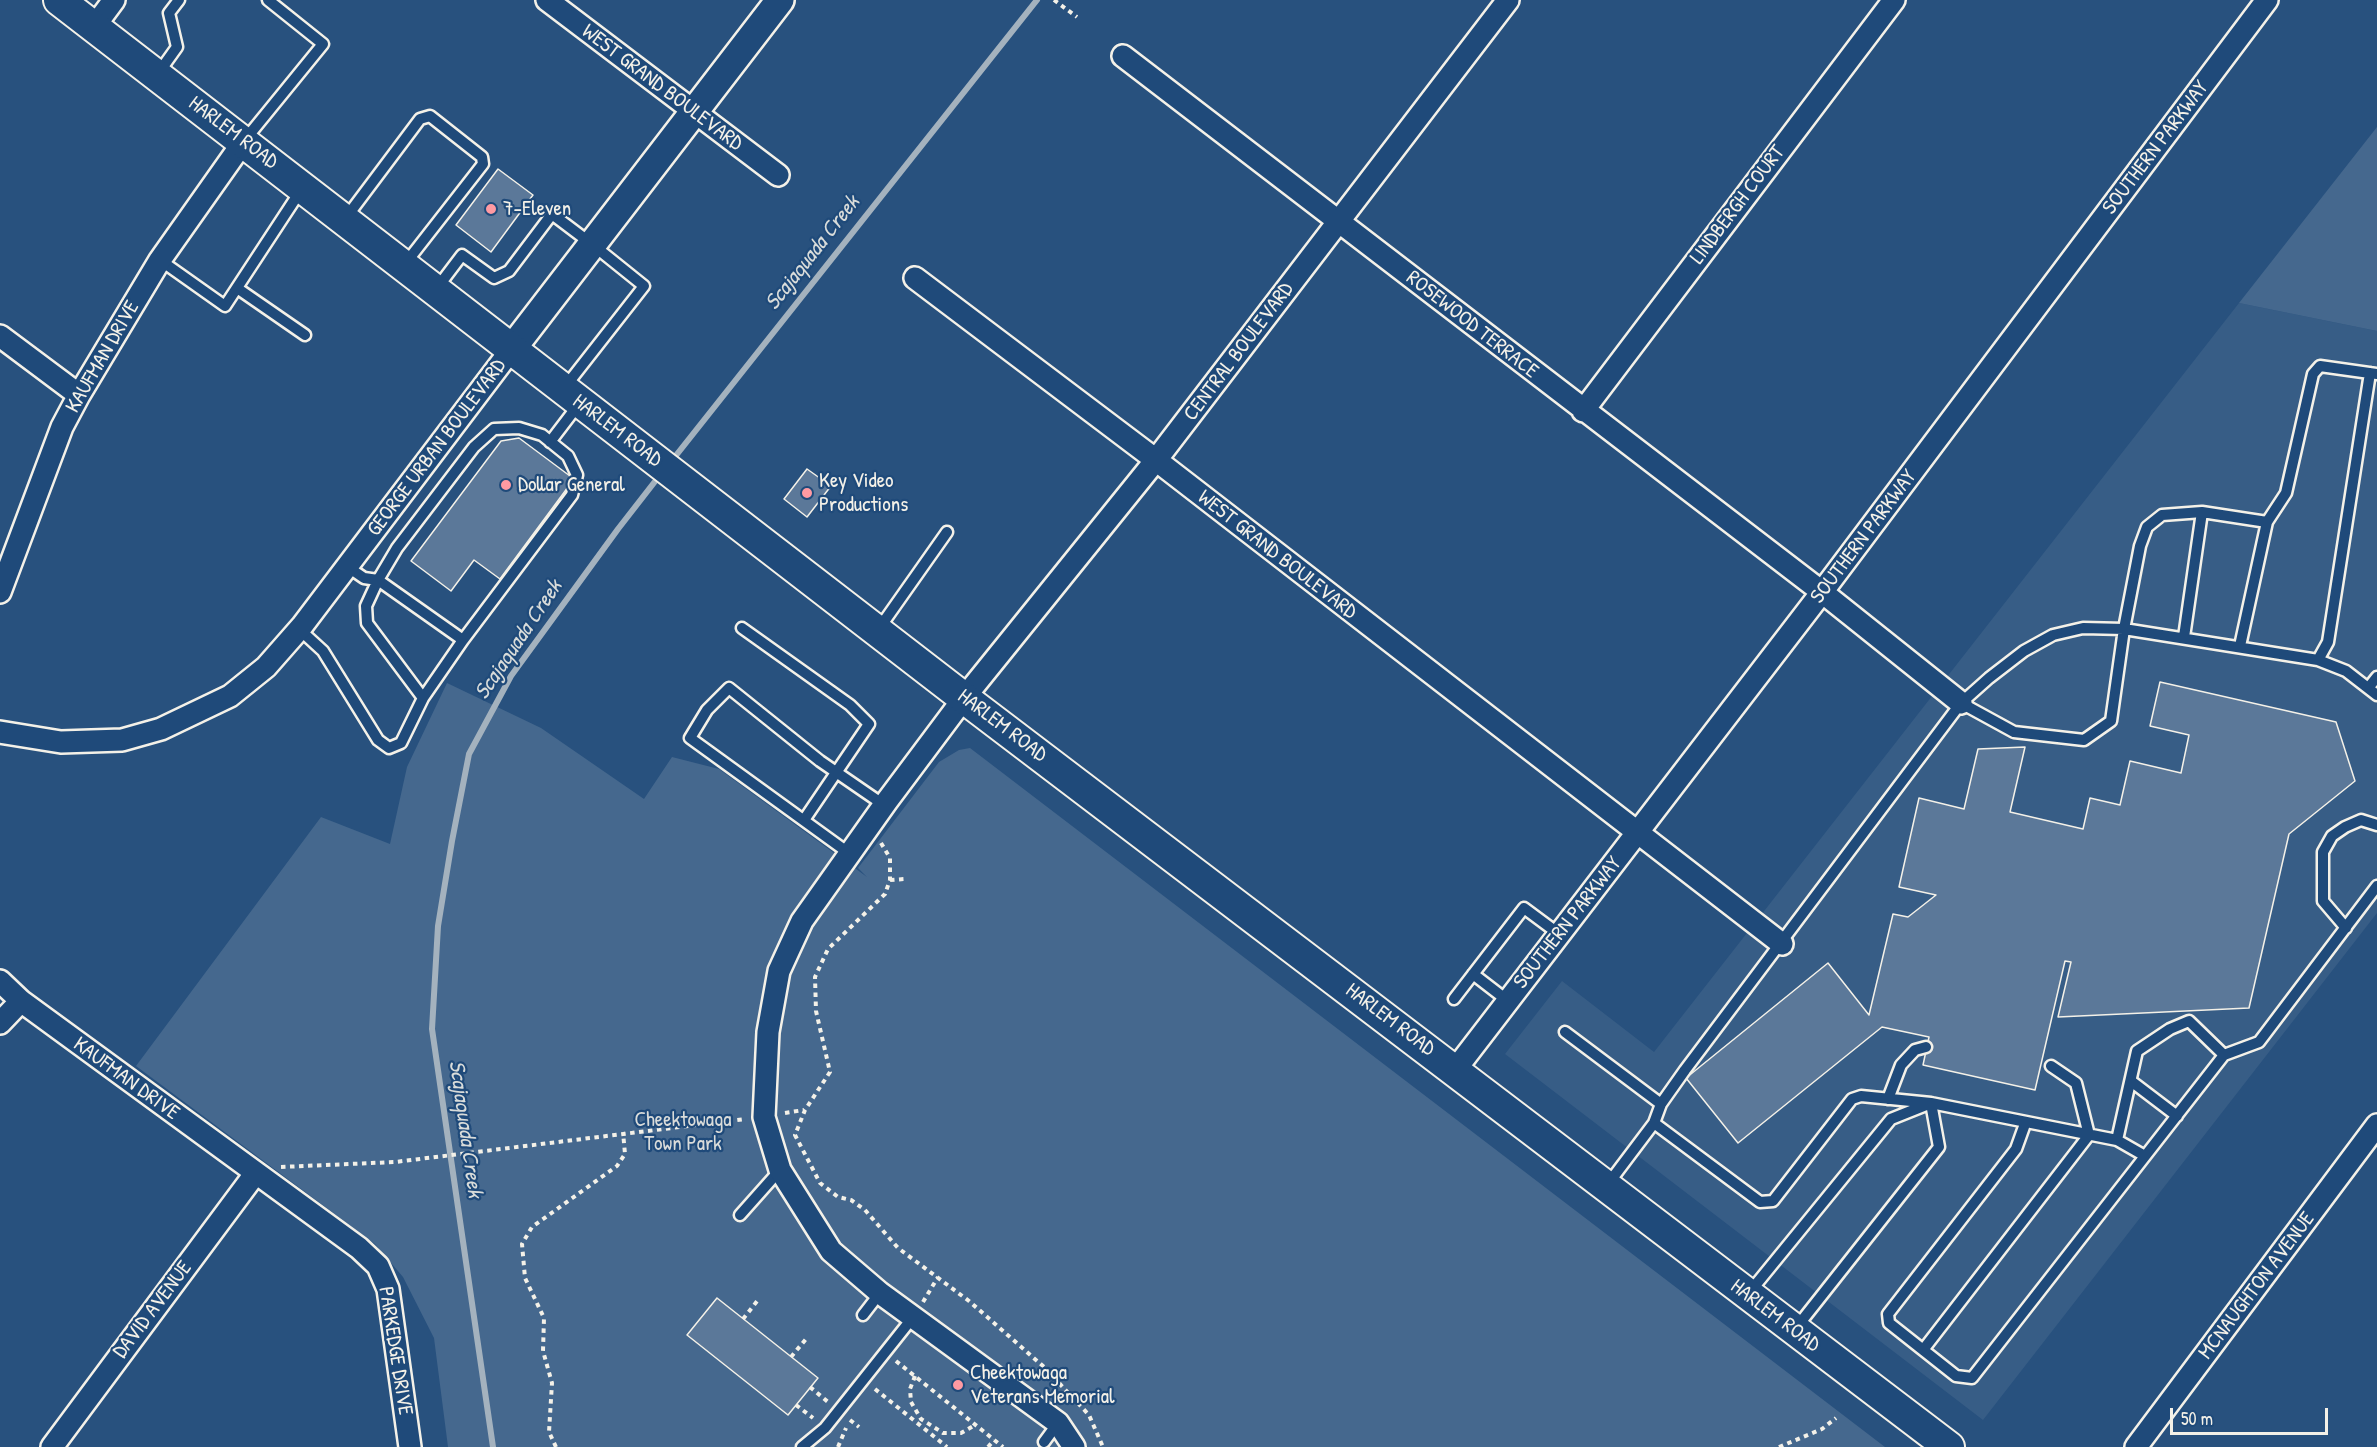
<!DOCTYPE html>
<html>
<head>
<meta charset="utf-8">
<style>
  body { margin:0 }
  #map { position:relative; width:2377px; height:1447px; overflow:hidden; background:#28517e; font-family:"Patrick Hand",sans-serif }
  canvas { display:block }
  .scale { position:absolute; left:2170px; top:1408px; width:158px; height:27px; box-sizing:border-box; border:3px solid #f4f1e8; border-top:0; padding-left:8px; font-size:18px; line-height:21px; white-space:nowrap; color:#f4f1e8; -webkit-text-stroke:4px #1f4a7a; paint-order:stroke }
</style>
</head>
<body>
<div id="map">
<canvas width="2377" height="1447"></canvas>
<div class="scale">50 m</div>
</div>
<script>
const c = document.querySelector('canvas').getContext('2d');
c.lineJoin = 'round';
function paint(path, color) { c.fillStyle = color; c.fill(path, 'evenodd'); }
const poly = rows => new Path2D(rows.map(r => 'M' + r).join(''));
function stroke(path, color, width, dash) { c.strokeStyle = color; c.lineWidth = width; c.lineCap = dash ? 'butt' : 'round'; c.setLineDash(dash || []); c.stroke(path); }
function drawText(font, color, halo, rows, align = 'center') {
  c.font = font + ' "Patrick Hand",sans-serif'; c.lineWidth = 4.5; c.setLineDash([]); c.textBaseline = 'middle'; c.strokeStyle = halo; c.fillStyle = color; for (const [text, x, y, turn = 0] of rows) {
    c.save(); c.translate(x, y); c.rotate((+turn || 0) * Math.PI / 180); c.textAlign = isNaN(turn) ? turn : align; if (halo) c.strokeText(text, 0, 0); c.fillText(text, 0, 0); c.restore();
  }
}
const built = poly([
  [2239,303,2377,331,2377,913,1983,1420,1505,1054,1562,981,1654,1052]
]);
const green = poly([
  [2377,127,2377,331,2239,303],
  [447,683,541,728,644,799,672,757,719,769,867,877,858,868,939,762,959,750,970,748,1885,1447,448,1447,434,1338,403,1277,375,1244,136,1066,321,817,390,844,407,767]
]);
const stream = poly([
  [670,463,1037,0],
  [493,1447,432,1029,438,926,452,841,469,754,511,676,618,529,660,475]
]);
const building = poly([
  [498,169,533,195,491,252,456,225,498,169],
  [519,438,574,479,500,579,474,560,451,591,411,561,501,441,519,438],
  [807,469,831,486,807,517,784,499,807,469],
  [2160,682,2336,722,2355,781,2289,834,2249,1008,2058,1017,2071,962,2065,961,2035,1090,1923,1065,1929,1037,1882,1027,1738,1143,1686,1078,1828,963,1869,1015,1893,914,1908,917,1936,895,1899,887,1919,798,1964,809,1978,749,2025,747,2010,812,2083,829,2090,798,2120,805,2130,761,2181,773,2189,735,2150,726,2160,682],
  [717,1298,818,1378,788,1415,687,1335,717,1298]
]);
const path = poly([
  [1054,0,1077,17],
  [881,843,890,858,890,880,885,894,828,949,815,977,816,1011,830,1072,805,1110,795,1135,820,1183,838,1197,851,1200,865,1210,898,1248,969,1301,1044,1367,1089,1415,1103,1447],
  [890,880,905,879],
  [785,1113,804,1110],
  [281,1167,395,1162,745,1119],
  [923,1302,938,1277],
  [743,1319,758,1300],
  [791,1357,806,1339],
  [896,1361,1003,1447],
  [915,1376,910,1389,911,1402,921,1419,943,1433,961,1433,975,1425],
  [810,1387,828,1402],
  [875,1389,947,1447],
  [796,1405,813,1418],
  [850,1420,859,1427],
  [556,1447,549,1432,552,1383,543,1351,544,1318,525,1278,522,1244,532,1227,617,1166,625,1154,623,1132],
  [838,1447,846,1428],
  [988,1447,994,1440],
  [1779,1447,1822,1429,1836,1418]
]);
const service = poly([
  [157,75,177,47,169,13,179,0],
  [244,141,323,44,268,0],
  [345,219,420,119,430,116,482,157,483,164,405,264],
  [160,260,225,306,301,190],
  [237,288,305,335],
  [437,288,462,255,494,278,509,271,552,214,593,245,644,286,565,387],
  [550,442,579,404],
  [348,567,364,578,378,580,463,640],
  [742,628,850,705,869,724,804,820],
  [299,629,323,651,378,740,389,748,401,743,423,698,463,640,572,495,577,475,568,456,542,435,519,428,494,429,474,447,397,548,378,580,366,606,367,623,423,698],
  [878,630,947,532],
  [2184,637,2202,512],
  [2240,646,2267,522,2286,493,2313,374,2320,366,2377,374],
  [2318,660,2328,642,2370,373],
  [2369,687,2377,677],
  [1961,703,2014,732,2084,740,2111,721,2124,629,2140,546,2147,527,2162,515,2202,512,2267,522],
  [850,854,690,738,707,710,729,688,820,761,884,805],
  [2346,928,2323,901,2323,852,2332,836,2345,827,2361,820,2377,825],
  [1473,974,1508,1001],
  [1454,999,1524,908,1559,934],
  [1565,1032,1661,1104],
  [2131,1081,2177,1116],
  [1888,1099,1901,1065,1915,1050,1926,1047],
  [1654,1123,1760,1202,1773,1201,1852,1099,1861,1096,1931,1103,2117,1140,2145,1156],
  [2025,1124,2016,1149,1888,1314,1889,1323,1956,1376,1972,1378,2224,1055,2259,1042,2377,886],
  [2117,1140,2137,1051,2170,1029,2189,1021,2224,1055],
  [1608,1184,1654,1123,1661,1104,1685,1070,1961,703,1989,678,2024,651,2053,635,2083,628,2124,629,2318,660,2346,671,2377,695],
  [740,1215,780,1170],
  [1749,1293,1891,1119,1931,1103,1939,1147,1796,1328],
  [863,1315,880,1293],
  [1923,1350,2089,1135,2076,1083,2051,1066],
  [1044,1442,1058,1423],
  [802,1447,825,1428,914,1316]
]);
const minor = poly([
  [547,0,778,175],
  [94,27,114,0],
  [1123,56,1822,592,1961,703],
  [915,278,1156,460,1782,944],
  [0,336,79,395],
  [1583,411,1894,0],
  [0,592,62,427,79,395,160,260,244,141],
  [0,732,61,742,122,740,161,729,230,696,266,667,302,626,511,350],
  [0,981,21,1001,359,1248,378,1266,388,1289,410,1447],
  [0,1023,21,1001],
  [1455,1070,1822,592,2267,0],
  [52,1447,255,1174],
  [1074,1447,1058,1423,880,1293,831,1251,780,1170,764,1117,768,1032,779,971,802,921,887,801,964,698,1156,460,1508,0],
  [2136,1447,2377,1125]
]);
const tertiary = poly([
  [511,350,780,0]
]);
const secondary = poly([
  [59,0,964,698,1949,1447]
]);
const markers = [
  [491,209,6,"#ff9aa2"],
  [506,485,6,"#ff9aa2"],
  [807,493,6,"#ff9aa2"],
  [958,1385,6,"#ff9aa2"]
];
const streetNames = [
  ["WEST GRAND BOULEVARD",662,88,37],
  ["HARLEM ROAD",233,133,37],
  ["SOUTHERN PARKWAY",2156,148,-53],
  ["LINDBERGH COURT",1738,205,-53],
  ["ROSEWOOD TERRACE",1472,325,38],
  ["CENTRAL BOULEVARD",1239,352,-53],
  ["KAUFMAN DRIVE",103,357,-60],
  ["HARLEM ROAD",617,431,37],
  ["GEORGE URBAN BOULEVARD",437,448,-53],
  ["SOUTHERN PARKWAY",1864,537,-53],
  ["WEST GRAND BOULEVARD",1277,555,38],
  ["HARLEM ROAD",1002,726,37],
  ["SOUTHERN PARKWAY",1568,923,-52],
  ["HARLEM ROAD",1390,1020,37],
  ["KAUFMAN DRIVE",126,1079,36],
  ["MCNAUGHTON AVENUE",2257,1286,-53],
  ["DAVID AVENUE",153,1310,-53],
  ["HARLEM ROAD",1775,1316,37],
  ["PARKEDGE DRIVE",395,1351,81]
];
const poiNames = [
  ["7-Eleven",503,209],
  ["Key Video",819,481],
  ["Productions",819,505],
  ["Dollar General",518,485],
  ["Cheektowaga",970,1373],
  ["Veterans Memorial",970,1397]
];
const parkNames = [
  ["Cheektowaga",683,1120],
  ["Town Park",683,1144]
];
const waterNames = [
  ["Scajaquada Creek",813,253,-52],
  ["Scajaquada Creek",519,640,-56],
  ["Scajaquada Creek",465,1129,82]
];
paint(built, '#375d86');
paint(green, '#45688e');
stroke(stream, '#a4b2be', 6);
paint(building, '#5b7899');
stroke(building, '#f4f1e8', 1.5);
stroke(service, '#f4f1e8', 15);
stroke(minor, '#f4f1e8', 26);
stroke(tertiary, '#f4f1e8', 32);
stroke(secondary, '#f4f1e8', 34);
stroke(path, '#f4f1e8', 4, [4.5, 4.5]);
stroke(service, '#1f4a7a', 10);
stroke(minor, '#1f4a7a', 21);
stroke(tertiary, '#1f4a7a', 27);
stroke(secondary, '#1f4a7a', 30);
for (const [x, y, r, color] of markers) { const dot = new Path2D(); dot.arc(x, y, r, 0, 2 * Math.PI); c.fillStyle = color; c.fill(dot); stroke(dot, '#1f4a7a', 2); }
drawText('21px', '#f4f1e8', '#1f4a7a', streetNames);
drawText('21px', '#f4f1e8', '#1f4a7a', poiNames, 'left');
drawText('21px', '#dadcda', '#1f4a7a', parkNames);
drawText('italic 22px', '#d9dcda', '#1f4a7a', waterNames);
</script>
</body>
</html>
